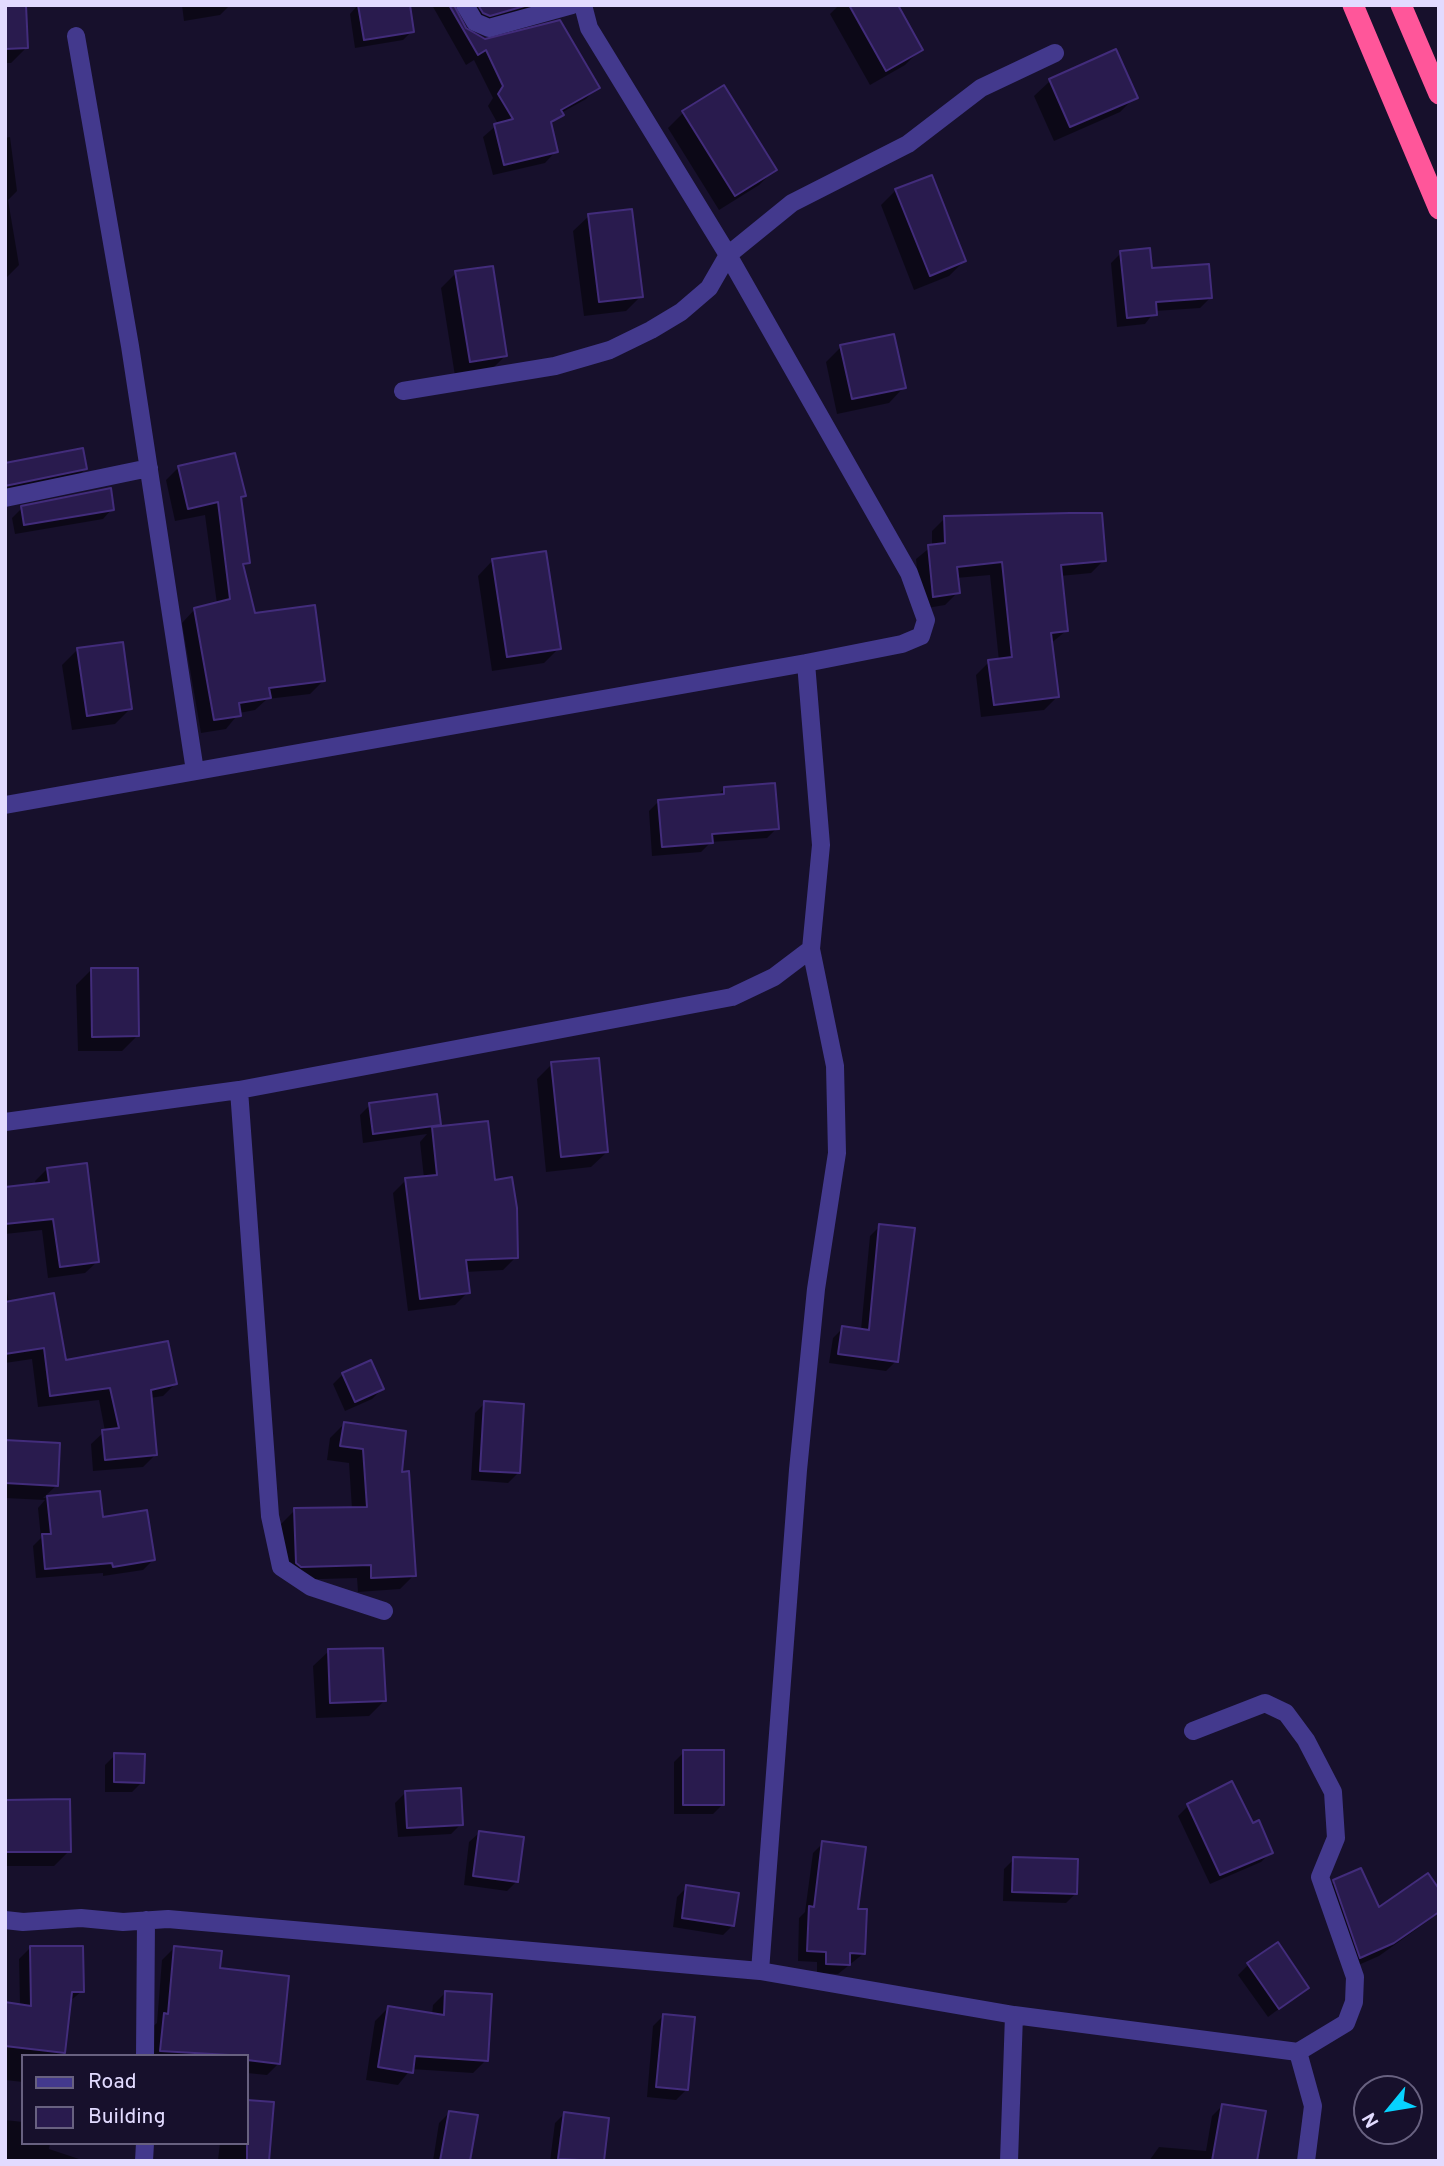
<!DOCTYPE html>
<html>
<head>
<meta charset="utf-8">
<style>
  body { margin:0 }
  #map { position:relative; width:1444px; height:2166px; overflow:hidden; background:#17102c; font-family:Overpass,sans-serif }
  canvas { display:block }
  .frame { position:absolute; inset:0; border:7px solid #e2dbff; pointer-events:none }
  .legend { position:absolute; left:21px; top:2054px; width:228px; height:91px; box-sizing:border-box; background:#17102c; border:2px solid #686180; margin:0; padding:9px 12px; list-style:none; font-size:21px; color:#e2dbff }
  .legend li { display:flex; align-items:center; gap:14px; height:35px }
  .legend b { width:35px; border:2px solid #686180 }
  .north { position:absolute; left:1353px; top:2075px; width:70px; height:70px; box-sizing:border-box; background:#17102c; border:2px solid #686180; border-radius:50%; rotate:240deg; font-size:19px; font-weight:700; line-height:28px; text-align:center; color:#e2dbff }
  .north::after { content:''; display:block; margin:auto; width:24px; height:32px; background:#07d3ff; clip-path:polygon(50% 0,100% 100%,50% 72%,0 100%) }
</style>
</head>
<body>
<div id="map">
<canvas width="1444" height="2166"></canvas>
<div class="frame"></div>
<ul class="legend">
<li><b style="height:9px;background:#43398d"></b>Road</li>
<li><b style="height:19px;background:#291b4e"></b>Building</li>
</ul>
<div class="north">N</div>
</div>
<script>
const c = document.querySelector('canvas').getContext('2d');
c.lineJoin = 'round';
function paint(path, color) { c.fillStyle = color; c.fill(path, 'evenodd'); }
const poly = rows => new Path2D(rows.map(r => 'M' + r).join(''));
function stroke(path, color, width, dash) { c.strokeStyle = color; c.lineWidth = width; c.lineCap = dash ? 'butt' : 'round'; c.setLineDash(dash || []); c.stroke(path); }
const shadow = poly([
  [5,5,26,48,11,63,5,63],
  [182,5,230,5,220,15,184,21],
  [358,5,412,31,403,40,355,48,350,14],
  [432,5,535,5,527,13,478,26,459,5,452,6,464,30,597,87,586,99,561,113,550,126,556,151,545,163,493,175,483,137,498,124,488,106,493,98,474,60,466,65],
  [839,5,896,5,921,49,905,65,870,85,830,14],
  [1116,52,1135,97,1120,112,1054,141,1034,96,1050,81],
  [683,113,774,170,759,185,719,210,668,128],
  [10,137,17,191,8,200,19,265,5,279,5,138],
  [896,190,964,261,949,276,914,290,881,205],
  [589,216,641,296,626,311,584,316,573,231],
  [1121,253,1151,270,1210,298,1200,308,1155,311,1145,324,1117,327,1111,263],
  [456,273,505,356,490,371,455,376,441,288],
  [841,347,904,387,889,403,837,414,826,362],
  [5,464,85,469,75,479,5,494],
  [179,467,244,496,240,500,248,562,242,568,254,615,323,681,310,694,267,699,255,710,239,713,226,729,201,733,182,623,195,609,217,604,205,515,175,521,166,480],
  [22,508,112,509,103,519,15,534,12,518],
  [945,518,1104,560,1091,573,1060,576,1066,631,1050,644,1057,697,1044,710,981,717,976,675,989,662,999,661,990,575,956,578,958,592,945,605,921,609,916,559,932,546,932,531],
  [493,560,559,648,544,663,492,671,478,576],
  [77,650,131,708,115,724,72,730,62,665],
  [725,788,777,828,767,838,711,842,701,852,652,856,649,811,659,801,716,797],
  [91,970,137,1036,122,1051,78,1051,76,985],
  [552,1064,607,1152,591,1167,546,1172,537,1079],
  [370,1105,439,1124,435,1129,494,1182,516,1257,503,1270,465,1272,468,1292,455,1305,408,1311,393,1193,406,1180,424,1178,420,1142,427,1134,363,1143,360,1115],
  [47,1169,98,1261,85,1273,48,1278,42,1230,5,1234,5,1189,36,1185,35,1181],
  [880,1226,896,1361,886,1371,829,1363,833,1338,843,1328,861,1330,870,1236],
  [5,1282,9,1303,64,1362,175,1384,163,1396,150,1398,155,1455,143,1467,93,1471,91,1444,105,1431,99,1400,38,1407,32,1359,5,1363],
  [343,1374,382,1389,372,1399,345,1411,333,1384],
  [485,1403,518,1473,508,1483,471,1480,475,1413],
  [344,1424,400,1474,414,1575,400,1589,358,1592,357,1578,286,1580,281,1524,295,1510,352,1509,349,1463,327,1460,330,1438],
  [5,1442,57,1485,43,1498,98,1493,101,1519,153,1560,143,1570,103,1576,103,1573,36,1578,33,1546,41,1538,38,1508,45,1500,5,1498],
  [329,1651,384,1701,369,1716,316,1718,313,1666],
  [684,1752,723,1804,713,1814,674,1814,674,1762],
  [115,1755,142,1782,132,1792,105,1792,105,1765],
  [405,1793,461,1824,451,1834,398,1837,395,1803],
  [5,1801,69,1851,54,1866,5,1866],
  [1188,1806,1252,1825,1271,1852,1261,1862,1210,1884,1178,1816],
  [479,1833,517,1881,507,1891,464,1885,469,1842],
  [823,1843,856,1911,863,1954,838,1974,817,1973,817,1962,798,1961,799,1918,805,1912,813,1853],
  [1014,1859,1076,1893,1066,1903,1003,1901,1004,1869],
  [1334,1882,1378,1910,1439,1892,1439,1913,1379,1956,1347,1970,1321,1895],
  [687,1887,733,1925,723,1935,673,1927,677,1897],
  [30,1948,82,1991,69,2002,63,2056,23,2056,23,2082,5,2080,5,2004,20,2006,19,1959],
  [174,1948,218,1970,279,2063,267,2075,247,2073,247,2056,149,2056,152,2027,157,2023,162,1960],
  [1248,1965,1307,1988,1268,2017,1238,1975],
  [446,1992,486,2060,473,2073,411,2069,398,2085,366,2080,375,2021,388,2008,432,2015,433,2005],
  [663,2016,686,2090,676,2100,647,2097,653,2026],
  [247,2101,273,2104,268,2161,218,2160,220,2143,247,2143],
  [1222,2106,1255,2161,1149,2161,1159,2147,1206,2151,1212,2116],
  [449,2113,468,2161,433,2161,439,2123],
  [565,2113,602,2161,550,2161,555,2123],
  [5,2120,23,2122,23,2143,50,2143,49,2149,85,2161,5,2161]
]);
const building = poly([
  [5,5,26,5,28,48,5,49,5,5],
  [358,5,410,5,414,32,364,40,358,5],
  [449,5,454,5,466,28,485,39,560,20,600,88,561,110,564,115,551,122,558,152,504,165,494,124,513,119,498,94,503,86,486,50,478,55,449,5],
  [478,5,528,5,490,16,483,13,478,5],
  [849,5,898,5,923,50,886,71,849,5],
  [1116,49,1138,98,1070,127,1049,79,1116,49],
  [724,85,777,170,735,196,682,111,724,85],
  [932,175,966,261,930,276,895,189,932,175],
  [632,209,643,297,599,302,588,214,632,209],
  [1150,248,1152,268,1209,264,1212,298,1156,302,1157,315,1127,318,1120,251,1150,248],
  [493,266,507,356,470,362,455,271,493,266],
  [894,334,906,388,852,399,840,345,894,334],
  [83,448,87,469,5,486,5,463,83,448],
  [235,453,246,496,241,497,250,563,243,564,255,613,315,605,325,681,269,688,271,698,239,703,241,716,214,720,194,608,230,599,218,502,188,509,178,466,235,453],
  [111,488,114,510,24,525,21,506,111,488],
  [1070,513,1102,513,1106,561,1061,565,1068,631,1051,633,1059,697,994,705,988,660,1012,657,1002,562,957,567,960,593,933,597,928,545,945,543,944,516,1070,513],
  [546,551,561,649,507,657,492,559,546,551],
  [123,642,132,709,87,716,77,648,123,642],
  [775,783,779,829,712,834,713,843,662,847,658,800,724,794,724,787,775,783],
  [91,968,138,968,139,1036,92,1037,91,968],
  [599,1058,608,1152,561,1157,551,1062,599,1058],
  [437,1094,441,1125,373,1134,369,1103,437,1094],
  [488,1121,495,1180,512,1177,517,1208,518,1258,466,1260,470,1293,420,1299,405,1178,437,1175,432,1127,488,1121],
  [87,1163,99,1262,60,1267,53,1219,5,1224,5,1187,49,1182,47,1168,87,1163],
  [879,1224,915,1228,898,1362,838,1354,842,1326,869,1330,879,1224],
  [54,1293,66,1360,168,1341,177,1384,151,1390,157,1455,105,1460,102,1430,119,1428,110,1388,50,1396,44,1348,5,1354,5,1302,54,1293],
  [371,1360,384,1389,355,1402,342,1373,371,1360],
  [484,1401,524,1404,520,1473,480,1471,484,1401],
  [344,1422,406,1431,402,1472,409,1471,416,1576,371,1578,371,1565,301,1567,296,1563,294,1508,367,1507,363,1449,340,1446,344,1422],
  [5,1440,60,1443,58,1486,5,1483,5,1440],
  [100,1491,103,1517,147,1510,155,1560,113,1567,112,1563,45,1569,42,1534,51,1534,47,1496,100,1491],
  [383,1648,386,1701,330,1703,328,1649,383,1648],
  [683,1750,724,1750,724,1805,683,1805,683,1750],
  [114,1753,145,1754,144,1783,114,1782,114,1753],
  [1232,1781,1253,1823,1259,1820,1273,1853,1220,1875,1187,1804,1232,1781],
  [461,1788,463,1825,407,1828,405,1791,461,1788],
  [70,1799,71,1852,5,1852,5,1800,70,1799],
  [479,1831,524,1837,518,1882,473,1876,479,1831],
  [822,1841,866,1847,858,1909,867,1909,865,1954,850,1953,850,1965,826,1964,826,1952,807,1951,809,1906,814,1907,822,1841],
  [1013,1857,1078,1859,1077,1894,1012,1892,1013,1857],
  [1361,1868,1379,1907,1428,1873,1439,1889,1439,1912,1394,1943,1360,1958,1333,1880,1361,1868],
  [686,1885,739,1893,734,1926,682,1918,686,1885],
  [1278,1942,1309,1988,1279,2009,1247,1963,1278,1942],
  [30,1946,83,1946,84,1992,72,1992,65,2053,5,2046,5,2002,31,2006,30,1946],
  [174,1946,222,1951,220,1968,289,1976,280,2064,247,2060,247,2056,160,2051,164,2013,168,2014,174,1946],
  [445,1991,492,1994,488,2061,415,2056,413,2073,378,2067,388,2006,444,2015,445,1991],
  [663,2014,695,2017,688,2090,656,2087,663,2014],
  [247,2100,274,2102,269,2161,247,2160,247,2100],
  [1222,2104,1266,2111,1257,2161,1212,2161,1222,2104],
  [449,2111,478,2115,470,2161,440,2161,449,2111],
  [564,2112,609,2118,604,2161,558,2159,564,2112]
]);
const street = poly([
  [465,5,475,22,489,28,572,5],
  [76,36,130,346,195,771],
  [403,391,555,366,610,350,651,330,681,312,709,288,728,255,792,203,908,144,981,88,1055,53],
  [5,498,149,468],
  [5,805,806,663,902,644,921,636,926,620,909,573,728,255,589,28,583,5],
  [239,1090,270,1516,281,1567,311,1587,384,1611],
  [5,1122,239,1090,732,997,774,977,811,949],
  [5,1920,23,1922,81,1918,123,1922,168,1919,760,1971,1014,2015,1298,2052,1346,2023,1354,2002,1355,1977,1320,1877,1336,1838,1333,1792,1306,1740,1286,1713,1265,1703,1193,1731],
  [760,1971,798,1470,816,1289,837,1153,835,1066,811,949,821,845,806,663],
  [1298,2052,1313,2106,1306,2161],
  [145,2056,146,1920],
  [144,2161,145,2143],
  [1009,2161,1014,2015]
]);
const highway = poly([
  [1353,5,1439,209],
  [1401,5,1439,94]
]);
paint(shadow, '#0007');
paint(building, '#291b4e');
stroke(building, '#422c7b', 2);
stroke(street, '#43398d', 18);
stroke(highway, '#ff569a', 21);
</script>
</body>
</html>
